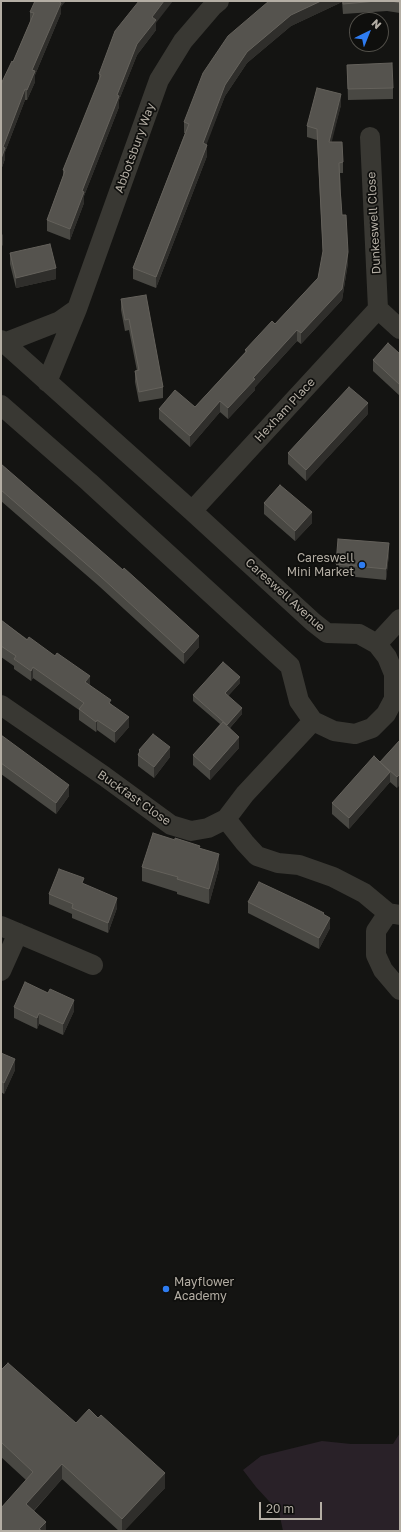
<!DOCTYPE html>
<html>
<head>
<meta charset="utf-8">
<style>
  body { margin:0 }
  #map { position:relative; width:401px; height:1532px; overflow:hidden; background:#141412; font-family:"Golos Text",sans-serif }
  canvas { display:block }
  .frame { position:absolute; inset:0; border:2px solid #b4aea4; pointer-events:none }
  .north { position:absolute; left:349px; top:12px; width:40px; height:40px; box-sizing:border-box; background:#0f0f0d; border:1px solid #514f49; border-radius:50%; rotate:43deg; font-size:11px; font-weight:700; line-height:16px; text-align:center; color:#b4aea4 }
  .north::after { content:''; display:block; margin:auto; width:14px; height:18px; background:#2e7cf1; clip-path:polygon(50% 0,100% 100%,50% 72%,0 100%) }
  .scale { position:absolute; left:259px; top:1502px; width:63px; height:18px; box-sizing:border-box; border:2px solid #b4aea4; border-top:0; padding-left:5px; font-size:12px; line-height:14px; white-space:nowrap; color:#b4aea4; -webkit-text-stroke:3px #0f0f0d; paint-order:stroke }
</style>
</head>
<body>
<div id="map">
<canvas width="401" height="1532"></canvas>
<div class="frame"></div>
<div class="north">N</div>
<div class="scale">20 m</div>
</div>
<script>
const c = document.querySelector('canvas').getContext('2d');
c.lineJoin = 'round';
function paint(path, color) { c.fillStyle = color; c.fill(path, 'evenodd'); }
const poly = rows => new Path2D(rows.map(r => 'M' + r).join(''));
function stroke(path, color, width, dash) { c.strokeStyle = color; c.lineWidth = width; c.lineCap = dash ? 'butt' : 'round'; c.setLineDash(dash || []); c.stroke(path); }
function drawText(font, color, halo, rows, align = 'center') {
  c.font = font + ' "Golos Text",sans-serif'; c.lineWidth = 3.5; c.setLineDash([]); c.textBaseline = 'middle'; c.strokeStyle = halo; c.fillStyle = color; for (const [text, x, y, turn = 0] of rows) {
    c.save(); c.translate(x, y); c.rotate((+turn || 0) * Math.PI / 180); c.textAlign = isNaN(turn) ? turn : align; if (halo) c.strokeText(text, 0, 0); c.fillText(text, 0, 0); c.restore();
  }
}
const green = poly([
  [400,1433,400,1531,283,1531,279,1512,256,1487,243,1470,261,1456,322,1441,351,1444,393,1444]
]);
const street = poly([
  [370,137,378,309],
  [378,309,400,329],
  [1,340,192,511,313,622,327,633,359,634,377,644,387,657,394,674,394,699,386,714,372,728,355,734,334,731,313,721,299,701,290,666,89,482,1,405],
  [4,343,60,321,77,309],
  [47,382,77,309,159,80,183,41,213,6,219,1],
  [192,511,378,309],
  [377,644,400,619],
  [1,705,104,776,171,825,191,831,208,828,226,819,245,794,313,721],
  [226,819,245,843,257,856,278,863,299,865,333,877,364,893,388,913,400,915],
  [388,913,376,931,376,955,383,970,400,990],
  [1,926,93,965],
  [1,971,18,933]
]);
const wall = poly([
  [269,1,400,1,400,13,387,11,343,14,342,2,291,26,247,63,225,96,206,144,207,156,156,288,133,279,133,268,185,133,184,133,184,122],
  [61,7,61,13,35,75,35,82,27,100,25,100,5,152,5,159,1,170,13,62,30,22,30,12],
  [156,23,156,30,137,55,119,100,119,107,84,196,84,203,70,240,47,231,47,220,63,176,63,170,99,81,99,74],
  [347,65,393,88,393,99,348,100],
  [341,105,331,142,343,162,343,173,340,173,342,215,348,263,342,300,301,344,297,341,255,387,255,390,228,419,220,412,190,447,159,419,159,409,195,407,245,352,245,350,275,324,318,278,323,254,317,140,307,137,307,126],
  [10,253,56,279,16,288,10,264],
  [121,299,163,387,163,398,139,402,135,382,135,371,137,371,129,330,125,331,121,310],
  [400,354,400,396,373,371,373,360],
  [400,408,400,421,399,420,399,409],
  [368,414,306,481,288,464,288,453],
  [1,464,199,647,184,664,100,587,1,501],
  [264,503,312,523,295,541,264,514],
  [389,554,386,580,336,575,336,564],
  [1,620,90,685,111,704,129,727,115,743,97,730,96,732,79,720,79,710,33,678,31,681,14,669,14,666,1,657],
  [240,683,228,696,242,714,230,728,239,748,210,780,193,765,193,755,220,724,193,701,193,695],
  [1,735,69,796,56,814,1,774],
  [400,740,397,788,390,782,349,829,332,814,332,803,380,762],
  [139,750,170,757,154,778,138,766,138,755,139,753],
  [200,848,219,868,209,904,177,894,177,892,142,881,142,867],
  [84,884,117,908,108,933,72,918,72,914,49,904,49,894],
  [248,902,324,915,330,928,319,949,248,913],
  [14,1007,74,1011,63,1035,39,1024,37,1029,14,1018],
  [1,1053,15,1070,4,1094,1,1092],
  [1,1370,76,1423,165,1488,124,1531,119,1531,62,1479,34,1511,46,1531,1,1531,26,1480,1,1457]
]);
const shadedWall = poly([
  [58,1,66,1,61,7,61,13,35,75,35,82,27,100,27,90,32,70],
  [164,1,173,1,156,23,156,30,137,55,119,100,119,107,84,196,84,203,70,240,70,229,82,191,117,95,137,44,152,17],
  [321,1,342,1,342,2,291,26,247,63,225,96,203,154,203,143,225,85,247,52,291,15],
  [25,89,25,100,5,152,5,159,1,170,1,159,3,147],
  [341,94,341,105,329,153,329,142],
  [207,145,207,156,156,288,156,277],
  [3,234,3,245,1,247,1,236],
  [348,252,348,263,342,300,301,344,301,333],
  [56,268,56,279,16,288,16,278],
  [297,330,297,341,255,387,255,390,228,419,228,408,253,378],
  [220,401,220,412,190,447,190,436],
  [368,403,368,414,306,481,306,470],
  [312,512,312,523,295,541,295,531],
  [389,543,389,554,386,580,386,569],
  [199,636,199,647,184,664,184,653],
  [33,667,33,678,31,681,31,671],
  [90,676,90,686,85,682],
  [240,677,240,683,225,699,225,693],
  [242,708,242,714,227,731,227,725],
  [129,717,129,727,115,743,115,732],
  [97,720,97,730,96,732,96,722],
  [239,737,239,748,210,780,210,770],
  [170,747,170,757,154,778,154,767],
  [390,772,390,782,349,829,349,818],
  [400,774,400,785,397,788,397,777],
  [69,785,69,796,56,814,56,803],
  [219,854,219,868,209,904,209,889],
  [117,898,117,908,108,933,108,923],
  [330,918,330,928,319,949,319,938],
  [74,1000,74,1011,63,1035,63,1024],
  [39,1013,39,1024,37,1029,37,1018],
  [15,1059,15,1070,4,1094,4,1083],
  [62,1464,62,1479,26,1519,26,1504],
  [165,1473,165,1488,124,1531,122,1531,122,1519],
  [46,1522,46,1531,39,1531,39,1529]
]);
const building = poly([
  [35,1,58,1,61,3,32,70,35,71,27,90,25,89,3,147,5,148,1,159,1,84,12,61,13,62,34,13,30,12,35,1],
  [139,1,164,1,152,17,156,20,137,44,117,95,119,96,82,191,84,192,70,229,47,220,65,171,63,170,101,75,99,74,115,31,139,1],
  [269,1,321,1,291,15,247,52,225,85,203,143,207,145,156,277,133,268,189,124,184,122,203,73,228,36,269,1],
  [343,1,377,1,343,4,343,1],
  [392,1,400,1,400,3,392,1],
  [392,63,393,88,348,89,347,65,392,63],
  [317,88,341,94,329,142,342,142,343,162,339,163,340,189,342,215,346,215,348,252,342,289,301,333,297,330,253,378,255,379,228,408,220,401,190,436,159,409,175,390,195,407,247,351,245,350,272,321,275,324,318,278,323,251,317,129,307,126,317,88],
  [50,244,56,268,16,278,10,253,50,244],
  [146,295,163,387,139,392,135,371,139,370,129,319,125,320,121,299,146,295],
  [388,343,400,354,400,385,373,360,388,343],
  [349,387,368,403,306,470,288,453,349,387],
  [1,464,123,570,124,568,199,636,184,653,100,576,1,490,1,464],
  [280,485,312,512,295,531,264,503,280,485],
  [338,539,389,543,386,569,336,564,338,539],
  [1,620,27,640,29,637,55,656,57,653,90,676,85,682,111,700,109,703,129,717,115,732,97,720,96,722,79,709,84,703,33,667,31,671,14,659,16,656,1,646,1,620],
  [223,662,240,677,225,693,242,708,227,725,193,695,223,662],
  [223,722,239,737,210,770,193,755,223,722],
  [153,734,170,747,154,767,138,755,140,751,139,750,153,734],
  [1,735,69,785,56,803,1,763,1,735],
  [400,740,400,774,397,777,380,762,400,740],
  [374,756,390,772,349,818,332,803,374,756],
  [153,833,175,840,175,838,200,846,199,848,219,854,209,889,177,879,178,877,142,867,153,833],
  [59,869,84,878,82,883,117,898,108,923,72,908,73,904,49,894,59,869],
  [259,882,306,904,324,913,323,914,330,918,319,938,248,902,259,882],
  [25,982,48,993,50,989,74,1000,63,1024,39,1013,37,1018,14,1007,25,982],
  [1,1053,15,1059,4,1083,1,1081,1,1053],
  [8,1363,76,1423,89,1409,98,1418,101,1415,165,1473,122,1519,62,1464,26,1504,46,1522,39,1529,42,1531,1,1531,1,1508,33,1472,1,1442,1,1370,8,1363]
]);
const markers = [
  [362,565,4,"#2e7cf1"],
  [166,1289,4,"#2e7cf1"]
];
const streetNames = [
  ["Abbotsbury Way",135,148,-70],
  ["Dunkeswell Close",374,223,-93],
  ["Hexham Place",285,410,-47],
  ["Careswell Avenue",285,595,42],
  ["Buckfast Close",134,798,35]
];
const poiNames = [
  ["Careswell",354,558],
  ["Mini Market",354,572],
  ["Mayflower",174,1282,"left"],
  ["Academy",174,1296,"left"]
];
paint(green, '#292128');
stroke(street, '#393833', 20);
paint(wall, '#494843');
paint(shadedWall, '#2f2e2b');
paint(building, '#55534e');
stroke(building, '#64615b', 1);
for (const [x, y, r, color] of markers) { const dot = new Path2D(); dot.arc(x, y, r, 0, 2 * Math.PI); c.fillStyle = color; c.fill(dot); stroke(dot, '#0f0f0d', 1.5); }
drawText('12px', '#b4aea4', '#0f0f0d', streetNames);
drawText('12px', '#b4aea4', '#0f0f0d', poiNames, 'right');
</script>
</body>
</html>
